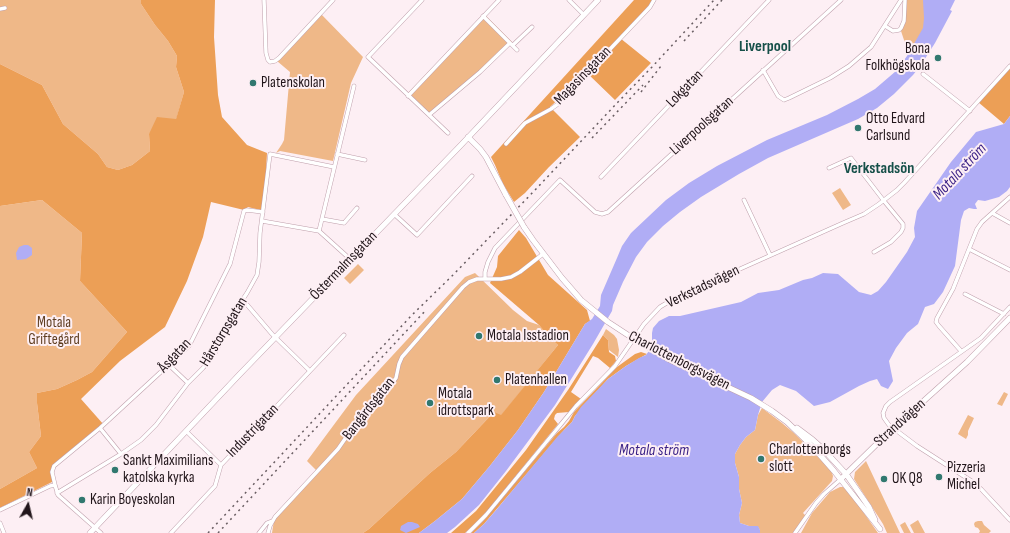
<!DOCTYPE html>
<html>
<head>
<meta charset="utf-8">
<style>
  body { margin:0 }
  #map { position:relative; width:1010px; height:533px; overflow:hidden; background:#fdeff4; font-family:"Sofia Sans Condensed",sans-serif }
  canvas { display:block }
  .north { position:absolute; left:8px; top:485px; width:40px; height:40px; -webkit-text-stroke:3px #fdeff4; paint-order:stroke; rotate:8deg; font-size:11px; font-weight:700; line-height:16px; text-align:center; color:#21151a }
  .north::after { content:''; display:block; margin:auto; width:14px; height:18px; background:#21151a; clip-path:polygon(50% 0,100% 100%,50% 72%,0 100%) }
</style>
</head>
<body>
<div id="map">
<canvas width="1010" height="533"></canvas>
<div class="north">N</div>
</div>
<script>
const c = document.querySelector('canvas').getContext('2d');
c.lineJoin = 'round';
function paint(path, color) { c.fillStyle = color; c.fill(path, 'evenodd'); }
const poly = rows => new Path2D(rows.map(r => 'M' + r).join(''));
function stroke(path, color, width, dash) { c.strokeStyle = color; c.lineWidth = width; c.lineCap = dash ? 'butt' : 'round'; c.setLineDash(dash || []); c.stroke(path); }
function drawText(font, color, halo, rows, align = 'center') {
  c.font = font + ' "Sofia Sans Condensed",sans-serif'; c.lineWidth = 4; c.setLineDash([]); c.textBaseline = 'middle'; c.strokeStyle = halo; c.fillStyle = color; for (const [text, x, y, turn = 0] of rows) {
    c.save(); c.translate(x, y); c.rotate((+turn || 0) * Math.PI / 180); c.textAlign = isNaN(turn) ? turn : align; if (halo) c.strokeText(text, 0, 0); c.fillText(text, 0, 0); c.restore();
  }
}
const green = poly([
  [0,0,141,0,141,4,155,25,168,41,177,56,176,67,184,92,176,120,149,134,150,151,132,165,118,170,107,167,98,154,63,124,42,85,0,64],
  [906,0,947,0,917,59,908,52,901,31,904,23],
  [320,13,363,57,351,83,333,161,280,151,276,153,282,144,284,140,290,72,277,61],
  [484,14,512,42,431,115,407,94],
  [840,188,851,205,843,210,832,193],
  [42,200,82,233,80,281,127,332,92,372,77,380,57,389,37,393,37,403,41,436,29,452,37,468,0,489,0,206],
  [358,264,364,270,350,284,344,278],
  [475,273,513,310,527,321,539,325,550,338,558,345,500,417,493,413,456,452,430,473,369,529,363,533,272,533,275,514,318,472,307,461,356,395,465,277],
  [606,329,614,335,617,339,619,350,618,357,609,350,608,340,603,335],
  [1004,392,1008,394,1002,406,997,404],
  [762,408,782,423,795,434,831,470,833,476,832,481,803,513,806,516,796,533,760,533,760,530,758,527,749,526,740,523,739,515,742,503,739,489,739,477,735,463,735,454,740,445,746,437,755,430,758,415],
  [968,415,974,418,968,431,968,435,966,439,958,434],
  [866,461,900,533,887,533,883,524,854,479,855,472],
  [840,487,843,487,852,496,878,533,801,533,812,513,830,492],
  [918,520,925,533,914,533,910,525],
  [978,521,982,521,984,525,991,531,989,533,979,533,980,531,978,528,975,527,974,524,975,522],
  [905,522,911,533,904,533,900,525]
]);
const forest = poly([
  [141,0,215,0,214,37,218,95,222,117,247,145,267,153,264,211,248,207,244,210,211,202,203,237,187,281,165,327,120,361,81,399,104,425,70,453,52,471,52,482,0,508,0,489,37,468,29,452,41,436,37,403,37,393,57,389,77,380,92,372,127,332,80,281,82,233,42,200,0,206,0,64,42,85,63,124,98,154,107,167,118,170,132,165,150,151,149,134,157,117,176,119,184,92,176,67,177,56,168,41,155,25,141,4],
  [634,0,654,0,620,38,651,63,615,100,587,73,550,107,580,137,549,167,525,193,514,202,503,184,495,165,491,157],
  [1010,66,1010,116,1004,124,978,102],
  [519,230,526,238,548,275,587,310,590,321,585,324,544,392,518,430,489,467,462,499,435,521,419,533,363,533,369,529,430,473,456,452,494,412,501,415,558,345,550,338,539,325,490,283,497,267,498,256],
  [603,335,608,340,609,352,615,356,616,361,610,368,598,358,593,356,571,392,581,399,569,412,557,413,555,415,554,419,558,424,488,510,475,524,465,533,451,533,476,511,526,450,568,390],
  [641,352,647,354,626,366,608,379,575,416,572,422,565,429,484,524,474,533,471,533,484,520,540,453,557,433,564,427,569,421,574,412,617,367,635,354]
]);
const water = poly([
  [923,0,955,0,950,10,952,11,935,43,921,65,913,75,894,94,877,108,858,119,768,158,739,174,701,197,680,212,663,226,647,242,636,257,623,282,613,305,612,311,593,344,555,405,506,471,479,505,455,527,447,533,419,533,435,521,462,499,489,467,518,430,544,392,585,324,592,319,600,306,601,295,617,258,622,246,631,233,666,200,689,183,717,166,767,140,827,115,858,99,875,89,896,71,907,56,923,28,924,18],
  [1010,116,1010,187,1007,191,999,197,985,201,978,200,975,204,977,209,974,209,969,208,964,211,961,220,955,266,943,292,934,304,925,307,918,324,907,333,896,348,889,361,893,381,888,389,881,386,877,379,870,381,859,386,830,402,814,406,796,391,780,385,772,390,762,402,758,415,755,430,746,437,740,445,735,454,735,463,739,477,739,489,742,503,739,515,740,523,749,526,758,526,760,530,760,533,474,533,484,524,497,509,558,436,572,422,575,416,581,407,608,379,626,366,639,358,646,355,651,348,652,345,652,333,653,328,659,321,669,316,680,316,741,302,758,293,779,290,803,280,812,278,823,273,838,274,859,292,871,295,878,291,886,282,907,252,915,237,914,228,917,211,951,162,976,132,1004,124],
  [24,245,28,245,32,248,32,255,26,259,17,260,16,253,19,247],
  [408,522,412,522,418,524,420,527,406,533,400,530,401,526]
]);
const street = poly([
  [264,0,266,53,268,60,270,62,275,61,279,58,333,0],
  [422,0,368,57,448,133],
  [569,0,584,15],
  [0,9,5,8],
  [483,16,517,50],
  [885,26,893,31,899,30,901,28,904,21,905,0],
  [513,45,532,27],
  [763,70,778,96,784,100,789,98,830,78,849,66,871,47,901,0],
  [923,74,970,111],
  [408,96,499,0],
  [429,115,480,72,510,43],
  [506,144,525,123,551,109,558,104,650,7,654,0],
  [337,154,365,160],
  [829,168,851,158,884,201,903,224,903,228,901,232,891,242,874,252],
  [601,177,769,0],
  [744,200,770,255],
  [992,213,1010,223],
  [394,214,417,235,472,176],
  [322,219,344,223,357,208],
  [262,221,319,231],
  [969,249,1010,270],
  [350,259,319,231,354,86],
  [485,279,485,272,488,262,495,248,560,180,595,212,602,214,608,212,841,0],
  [965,294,1004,314],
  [243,300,272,334,310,371],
  [1010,307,981,338,890,402,886,406,883,413,884,418,889,425,917,446,973,482,981,489,1010,520],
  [961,351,939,326,936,322,937,318,953,289,977,229,982,222,1010,197],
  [169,365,188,383],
  [100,428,121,454],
  [186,431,221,465],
  [55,485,52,472,54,466,100,428,189,346,230,264,244,211,247,210,263,212],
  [57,493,121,454,141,440,156,425,188,383,203,368,215,353,239,305,247,293,257,275,259,262,260,233,270,154,334,167],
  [0,510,50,486,55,485,58,495,101,533],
  [0,523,4,533],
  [171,533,215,486,221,465,344,335],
  [259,533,267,523,272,521],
  [268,533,270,526,275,517,338,449,347,436,392,383,396,378,399,364,402,357,463,287,469,282,477,279,501,279,511,277,520,272,543,254],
  [468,533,486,515,576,406,615,366,644,324,660,307,675,298,843,223,864,214,879,204,897,190,904,183,1010,66],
  [795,533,816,503,824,494,841,479]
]);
const secondary = poly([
  [468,137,480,149,486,157,506,195],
  [524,227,533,240,562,278,581,300,608,322,634,339,668,359,751,398,772,411,787,422,813,447,834,471,880,529],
  [797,428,813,440,823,449,846,474,862,497,869,507,875,520],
  [841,479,888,433,967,362,1010,318],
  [90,533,239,375,461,145,598,0]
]);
const rail = poly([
  [684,41,722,0],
  [641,92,661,66],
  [592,138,643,85],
  [208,533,412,315,453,275,536,189,618,102,652,67,714,0],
  [218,533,426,310]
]);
const secondaryBridge = poly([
  [506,195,524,227]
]);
const markers = [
  [938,58,4,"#31786f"],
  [253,83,4,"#31786f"],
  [858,128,4,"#31786f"],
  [479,336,4,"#31786f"],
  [497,380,4,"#31786f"],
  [430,403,4,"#31786f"],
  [761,459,4,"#31786f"],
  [115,470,4,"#31786f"],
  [939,477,4,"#31786f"],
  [884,479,4,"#31786f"],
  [82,500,4,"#31786f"]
];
const poiNames = [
  ["Bona",930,49,"right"],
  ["Folkhögskola",930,66,"right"],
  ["Platenskolan",261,83],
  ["Otto Edvard",866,119],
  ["Carlsund",866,136],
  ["Motala Isstadion",487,336],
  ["Platenhallen",505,380],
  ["Motala",438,394],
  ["idrottspark",438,411],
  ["Charlottenborgs",769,450],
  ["slott",769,467],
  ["Sankt Maximilians",123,461],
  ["katolska kyrka",123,478],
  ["Pizzeria",947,468],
  ["Michel",947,485],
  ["OK Q8",892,479],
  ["Karin Boyeskolan",90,500]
];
const streetNames = [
  ["Magasinsgatan",583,76,-46],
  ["Lokgatan",685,89,-46],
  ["Liverpoolsgatan",702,126,-42],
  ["Östermalmsgatan",344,266,-46],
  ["Verkstadsvägen",703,287,-26],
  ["Hårstorpsgatan",224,332,-59],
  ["Åsgatan",175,356,-47],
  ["Charlottenborgsvägen",679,361,27],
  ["Bangårdsgatan",369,409,-52],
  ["Strandvägen",900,423,-42],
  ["Industrigatan",253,431,-46]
];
const parkNames = [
  ["Motala",54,323],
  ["Griftegård",54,340]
];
const neighbourhoodNames = [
  ["Liverpool",765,47],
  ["Verkstadsön",879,169]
];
const waterNames = [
  ["Motala ström",960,172,-47],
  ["Motala ström",654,451]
];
paint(green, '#efb888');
paint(forest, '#ec9f56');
paint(water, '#b0adf5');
stroke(street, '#bf9fab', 4.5);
stroke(secondary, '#bf9fab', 6);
stroke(street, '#fff', 3.5);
stroke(secondary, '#fff', 5);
stroke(rail, '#695d62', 1.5, [2, 4]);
stroke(secondaryBridge, '#bf9fab', 6, []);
stroke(secondaryBridge, '#fff', 5);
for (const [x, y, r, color] of markers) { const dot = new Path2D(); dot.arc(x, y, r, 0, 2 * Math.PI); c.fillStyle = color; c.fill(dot); stroke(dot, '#fdeff4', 1.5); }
drawText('15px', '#21151a', '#fdeff4', poiNames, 'left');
drawText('15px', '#21151a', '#fdeff4', streetNames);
drawText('15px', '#5f3e21', '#fdeff4', parkNames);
drawText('bold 16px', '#165049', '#fdeff4', neighbourhoodNames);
drawText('italic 16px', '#381f85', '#fdeff4', waterNames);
</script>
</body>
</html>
